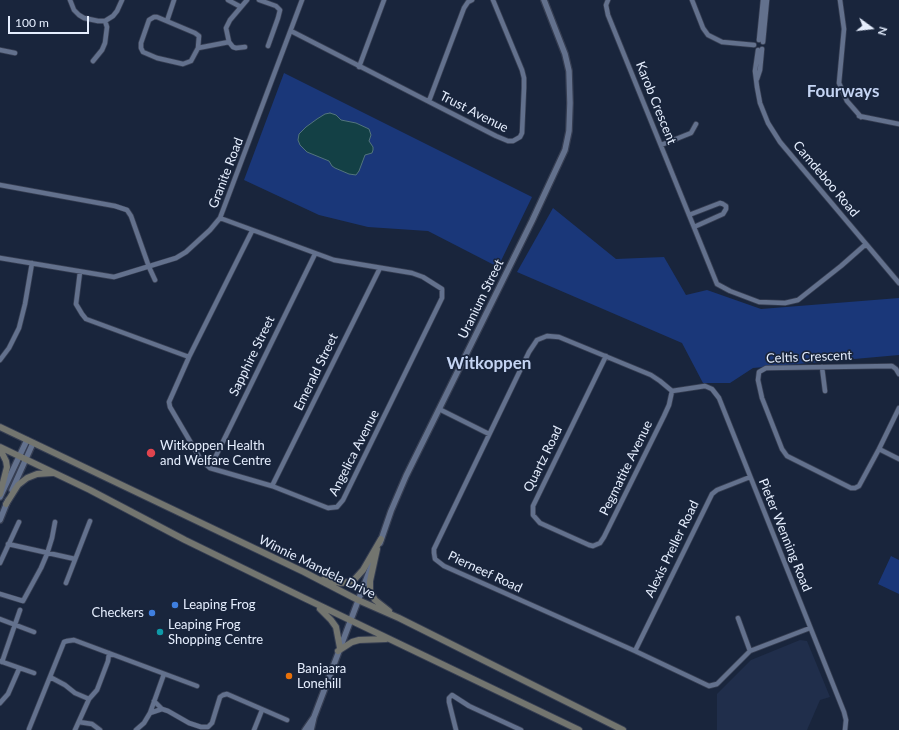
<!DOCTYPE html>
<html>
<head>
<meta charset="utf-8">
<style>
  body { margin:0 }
  #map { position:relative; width:899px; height:730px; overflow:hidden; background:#19253c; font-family:Lato,sans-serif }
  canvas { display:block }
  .north { position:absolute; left:851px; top:8px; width:40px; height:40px; -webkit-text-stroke:3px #19253c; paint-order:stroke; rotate:105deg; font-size:11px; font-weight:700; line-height:16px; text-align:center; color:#e5eefe }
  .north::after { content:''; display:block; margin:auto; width:14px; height:18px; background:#e5eefe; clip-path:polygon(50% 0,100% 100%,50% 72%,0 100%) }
  .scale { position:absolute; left:8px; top:16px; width:81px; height:18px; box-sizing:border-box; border:2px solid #e5eefe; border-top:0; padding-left:5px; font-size:12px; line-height:14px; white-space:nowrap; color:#e5eefe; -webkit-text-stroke:3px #19253c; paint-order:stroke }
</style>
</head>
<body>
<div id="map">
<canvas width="899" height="730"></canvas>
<div class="north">N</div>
<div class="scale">100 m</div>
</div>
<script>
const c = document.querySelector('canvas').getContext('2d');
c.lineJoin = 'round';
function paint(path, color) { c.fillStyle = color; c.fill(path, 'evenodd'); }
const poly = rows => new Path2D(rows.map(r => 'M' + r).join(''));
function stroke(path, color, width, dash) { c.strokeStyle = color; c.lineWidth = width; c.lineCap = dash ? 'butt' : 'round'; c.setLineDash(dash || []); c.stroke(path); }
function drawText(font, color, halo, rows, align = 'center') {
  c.font = font + ' Lato,sans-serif'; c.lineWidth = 3.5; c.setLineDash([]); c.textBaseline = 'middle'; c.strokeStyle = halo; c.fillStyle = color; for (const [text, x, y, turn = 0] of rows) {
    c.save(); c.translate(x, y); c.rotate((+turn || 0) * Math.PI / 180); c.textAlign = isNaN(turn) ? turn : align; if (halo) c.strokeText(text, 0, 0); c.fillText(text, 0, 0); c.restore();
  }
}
const built = poly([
  [800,640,807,641,830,697,820,700,807,730,717,730,717,694,751,660]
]);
const green = poly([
  [284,73,532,197,498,267,428,231,368,227,319,215,244,180],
  [553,208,616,259,664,257,686,295,707,290,761,309,899,298,899,355,753,368,730,383,703,383,682,343,517,272],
  [891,556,899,560,899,594,878,584]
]);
const water = poly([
  [330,113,336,115,341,120,356,123,369,129,371,135,369,141,373,147,373,150,372,153,365,155,359,171,356,175,349,174,335,168,332,166,329,161,307,152,300,145,298,140,299,134,306,127,317,119,325,114,330,113]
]);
const minor = poly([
  [70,0,74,10,79,15,84,18,98,21,105,21,113,16,117,11,122,0],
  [228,0,241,7],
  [259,0,276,6,280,10,278,18,268,46],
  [608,0,606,5,608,15,717,284,730,291,759,302,785,303,798,300,841,266,866,244],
  [692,0,703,28,708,35,722,42,754,45],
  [840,0,844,29,839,83,847,101,861,117],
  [154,17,157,17,195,33,199,36,198,48,191,61,183,64,157,58,143,52,141,48,141,43,149,20,154,17],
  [167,21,174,0],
  [291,31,496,136,508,141,513,141,520,137,522,133,524,88,524,78,522,70,493,0],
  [759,40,763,0],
  [763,42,767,0],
  [245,47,236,48,233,47,229,42,226,28,230,20,247,0],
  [198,48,229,42],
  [0,50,15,53],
  [758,50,755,71,757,87,760,103,768,123,780,142,899,283],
  [93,61,102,50,105,43,107,27,105,21],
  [359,67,384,0],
  [757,79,760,70,762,49],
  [429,101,464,8,468,2,472,0],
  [859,116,899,124],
  [661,145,691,133,696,124],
  [0,185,115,206,127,210,131,216,149,267,155,280],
  [689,215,720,203,723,204,726,206,726,209,723,214,694,227],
  [220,218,334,260,412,273,423,277,442,289,442,298,343,500,337,507,328,508,272,486,210,468,201,460,170,407,169,402,189,357,252,231],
  [0,258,114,277,176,258,186,252,210,230,220,218,302,0],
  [80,272,76,304,82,314,86,319,189,357],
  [606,356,533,506,533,515,540,523,589,545,593,546,600,543,604,537,664,416,669,405,672,391],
  [0,360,9,348,19,328,25,304,32,263],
  [822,367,825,391],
  [899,374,896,369,892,366,766,368,759,372,758,380,762,398,782,449,787,456,851,488,855,488,859,486,879,449,899,408],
  [672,391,660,381,651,375,559,337,547,336,537,340,529,352,434,549,434,553,435,559,444,566,635,651,709,686,717,684,750,651,810,628],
  [672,391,705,386,712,389,719,398,844,712,846,720,845,730],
  [439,409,489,434],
  [879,449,899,459],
  [210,468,315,254],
  [272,486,380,268],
  [8,544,75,559],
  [0,563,19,522],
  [66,583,90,521],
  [0,594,23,601,41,568,47,554,52,538,55,522],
  [738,618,750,651],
  [0,619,34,632],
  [635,651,712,494,717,490,750,477],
  [0,661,34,673],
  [2,662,20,610],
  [50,677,65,685,75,693,89,699],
  [154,701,162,709],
  [0,703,8,694,19,669],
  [150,713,162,709,168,711,189,723,201,727,208,727,212,723,220,697,223,695,227,694,287,720],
  [79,722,92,724,100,730],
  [29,729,64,642,67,641,74,640,197,686],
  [75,730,89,699,97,690,108,661,109,653],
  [136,730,144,723,150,713,164,674],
  [254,730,262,710],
  [456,730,449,702,449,698,452,695,469,706,521,730]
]);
const tertiary = poly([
  [12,490,33,443],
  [0,497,27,440],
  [0,520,8,500],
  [380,543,391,511,406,476,532,221,565,150,569,131,570,103,569,71,565,54,544,0],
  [305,730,314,717,372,564],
  [311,730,314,717]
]);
const secondary = poly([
  [0,427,304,572,358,600,399,618,623,730],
  [0,447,90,490,185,540,302,597,579,730],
  [0,449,6,461,7,467,0,494],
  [6,504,18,485,27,478,37,474,52,473],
  [377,549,370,581,370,591,375,600,389,611],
  [324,579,341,583,349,582,354,580,363,570,381,539],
  [320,609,331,620,336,627,340,648],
  [338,651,352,642,359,640,386,639]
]);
const markers = [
  [151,453,5,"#e0444e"],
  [175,605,4,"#3f7fe0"],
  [152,613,4,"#3f7fe0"],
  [160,632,4,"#0f9aa8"],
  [289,676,4,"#e8710a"]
];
const streetNames = [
  ["Karob Crescent",656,103,68],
  ["Trust Avenue",474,112,27],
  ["Granite Road",226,173,-69],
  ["Camdeboo Road",826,179,50],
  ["Uranium Street",481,299,-64],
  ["Sapphire Street",252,356,-64],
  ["Celtis Crescent",809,357,-2],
  ["Emerald Street",316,372,-64],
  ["Angelica Avenue",354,453,-63],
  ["Quartz Road",543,459,-64],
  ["Pegmatite Avenue",626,468,-64],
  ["Pieter Wenning Road",785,535,68],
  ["Alexis Preller Road",672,549,-64],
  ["Winnie Mandela Drive",317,567,26],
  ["Pierneef Road",485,572,25]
];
const poiNames = [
  ["Witkoppen Health",160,446],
  ["and Welfare Centre",160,461],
  ["Leaping Frog",183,605],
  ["Checkers",144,613,"right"],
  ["Leaping Frog",168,625],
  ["Shopping Centre",168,640],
  ["Banjaara",297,669],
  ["Lonehill",297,684]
];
const districtNames = [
  ["Fourways",843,92],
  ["Witkoppen",489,364]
];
paint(built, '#202e4b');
paint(green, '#1a3779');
paint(water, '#134045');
stroke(water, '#52747c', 1);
stroke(minor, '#363e52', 6);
stroke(tertiary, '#363e52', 8);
stroke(secondary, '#363e52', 8);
stroke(minor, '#63718d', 4.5);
stroke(tertiary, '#63718d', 5.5);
stroke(secondary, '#73756f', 6);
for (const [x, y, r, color] of markers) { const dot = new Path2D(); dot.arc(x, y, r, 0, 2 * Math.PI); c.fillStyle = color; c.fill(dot); stroke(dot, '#19253c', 1.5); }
drawText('13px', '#e5eefe', '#19253c', streetNames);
drawText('13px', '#e5eefe', '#19253c', poiNames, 'left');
drawText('bold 17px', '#c4d4f3', '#19253c', districtNames);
</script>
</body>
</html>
